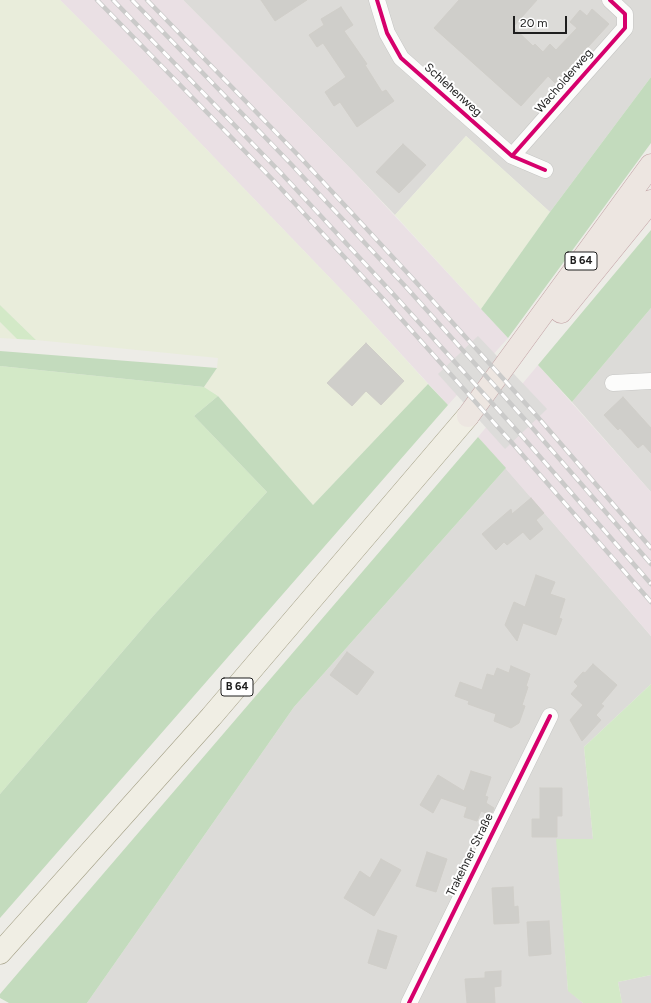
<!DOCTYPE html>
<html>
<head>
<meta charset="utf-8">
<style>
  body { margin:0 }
  #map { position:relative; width:651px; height:1003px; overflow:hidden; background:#edece7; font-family:Figtree,sans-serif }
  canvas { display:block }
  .scale { position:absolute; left:513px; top:16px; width:54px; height:18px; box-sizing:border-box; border:2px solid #1e1e1e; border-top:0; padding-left:5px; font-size:12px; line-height:14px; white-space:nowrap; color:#1e1e1e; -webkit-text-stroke:3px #fff; paint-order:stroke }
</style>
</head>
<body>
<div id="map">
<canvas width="651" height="1003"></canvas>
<div class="scale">20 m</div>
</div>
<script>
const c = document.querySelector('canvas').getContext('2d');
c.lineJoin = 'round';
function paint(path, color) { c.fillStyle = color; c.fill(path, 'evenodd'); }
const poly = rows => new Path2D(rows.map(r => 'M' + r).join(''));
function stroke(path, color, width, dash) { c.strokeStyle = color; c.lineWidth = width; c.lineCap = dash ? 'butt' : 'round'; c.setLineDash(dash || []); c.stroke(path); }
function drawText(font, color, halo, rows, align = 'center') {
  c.font = font + ' Figtree,sans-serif'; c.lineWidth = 4; c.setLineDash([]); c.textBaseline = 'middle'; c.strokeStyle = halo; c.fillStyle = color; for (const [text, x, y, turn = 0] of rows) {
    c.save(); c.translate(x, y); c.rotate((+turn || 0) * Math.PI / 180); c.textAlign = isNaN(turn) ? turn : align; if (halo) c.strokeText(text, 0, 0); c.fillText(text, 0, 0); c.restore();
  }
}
const residential = poly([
  [183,0,651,0,651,77,550,212,466,136,395,215,353,171],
  [651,308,651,492,572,402],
  [506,468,651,636,651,684,584,747,593,839,557,839,568,990,583,1003,87,1003,294,707],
  [651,975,651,1003,622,1003,618,982]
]);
const industrial = poly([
  [60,0,183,0,353,171,508,338,448,405,356,305,135,75],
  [538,365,651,492,651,636,478,437]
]);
const farmland = poly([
  [0,0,60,0,135,75,356,305,428,384,313,505,218,396,204,387,217,368,218,358,36,340,0,305],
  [466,136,550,212,481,309,395,215],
  [0,322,17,339,0,338]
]);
const grass = poly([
  [0,305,36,340,17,339,0,322],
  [0,366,204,387,218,396,194,416,267,492,154,615,0,794],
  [651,684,651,975,618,982,622,1003,583,1003,568,991,556,839,593,839,584,747]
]);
const forest = poly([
  [651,77,651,143,508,338,481,309,550,212],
  [651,230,651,308,572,402,538,365],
  [0,351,217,368,204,387,0,366],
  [428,384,448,405,0,918,0,794,154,615,267,492,194,416,218,396,313,505],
  [478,437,506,468,294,707,87,1003,9,1003,0,998,0,994]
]);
const pier = poly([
  [478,336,547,409,505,449,438,374]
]);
const building = poly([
  [261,0,307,0,275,21,261,0],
  [459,0,537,0,513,27,533,46,535,44,543,52,550,44,556,50,577,28,570,22,580,10,587,16,592,9,609,24,555,83,548,76,521,106,434,28,459,0],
  [341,7,353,25,344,31,367,64,365,65,382,92,386,90,394,101,357,127,340,102,334,106,325,92,346,77,323,43,317,47,309,35,324,25,321,19,341,7],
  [403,144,426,165,399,193,376,172,403,144],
  [366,343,404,381,381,405,366,391,352,406,327,383,366,343],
  [623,397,651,428,651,453,643,444,638,448,620,428,618,430,604,415,623,397],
  [531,498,544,513,536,520,543,529,530,540,523,532,507,545,504,542,496,550,482,534,511,509,512,514,531,498],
  [536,575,555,582,550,594,565,599,559,618,562,619,556,635,523,623,517,641,505,625,514,602,525,607,536,575],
  [347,652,374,672,357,695,330,675,347,652],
  [593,664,617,685,601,704,604,706,596,715,601,720,582,741,570,720,583,705,571,694,578,686,574,682,583,672,585,673,593,664],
  [511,666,530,674,526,686,528,687,522,705,525,706,519,723,511,728,494,721,496,714,468,704,469,701,455,696,460,682,482,690,487,674,494,676,497,668,509,673,511,666],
  [471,771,491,777,485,796,488,797,486,803,494,808,491,815,481,811,477,821,464,817,467,807,441,798,433,813,420,805,438,775,464,791,471,771],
  [540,788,562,788,562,816,557,816,557,837,532,837,532,819,540,819,540,788],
  [427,852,447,859,436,892,416,886,427,852],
  [381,859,401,870,374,916,344,898,360,871,370,878,381,859],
  [513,887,514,907,518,906,519,923,494,924,492,888,513,887],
  [549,921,551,954,529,956,527,922,549,921],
  [378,930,397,936,386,969,368,963,378,930],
  [501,971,501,986,494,987,495,1003,467,1003,465,979,485,978,485,972,501,971]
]);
const minor = poly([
  [377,0,387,33,401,58,512,156,545,170],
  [512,156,625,28,625,14,610,0],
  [613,383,651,381],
  [409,1003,550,716]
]);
const primary = poly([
  [0,953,211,717,468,416]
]);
const trunk = poly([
  [561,312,651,201],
  [468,416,651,165]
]);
const rail = poly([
  [97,0,273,180,387,303,513,444,651,602],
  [113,0,281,173,395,296,521,435,651,584],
  [132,0,291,164,406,287,529,424,651,564],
  [147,0,299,156,414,280,536,415,651,548]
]);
const cycleway = poly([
  [377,0,387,33,401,58,512,156,545,170],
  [512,156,625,28,625,14,610,0],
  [409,1003,550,716]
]);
const shields = [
  [581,261,32],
  [237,687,32]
];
const shieldNames = [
  ["B 64",581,261],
  ["B 64",237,687]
];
const streetNames = [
  ["Wacholderweg",564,81,-49],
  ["Schlehenweg",453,90,42],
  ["Trakehner Straße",470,855,-64]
];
paint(residential, '#dcdbd8');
paint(industrial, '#eae0e4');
paint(farmland, '#e9eddb');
paint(grass, '#d3e9c7');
paint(forest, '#c3dbbd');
paint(pier, '#dddcda');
paint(building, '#cfceca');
stroke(building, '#d0cec9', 1);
stroke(minor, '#c5c5c3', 17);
stroke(primary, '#a29e84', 23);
stroke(trunk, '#c1a0a3', 23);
stroke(minor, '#fcfcfb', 16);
stroke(primary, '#f0eee4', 22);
stroke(trunk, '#ede6e1', 22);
stroke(rail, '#cacac9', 4.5);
stroke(rail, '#fff', 3, [9]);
stroke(cycleway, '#d6006c', 4);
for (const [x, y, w] of shields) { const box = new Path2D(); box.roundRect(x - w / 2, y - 9, w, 18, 3); c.fillStyle = '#fff'; c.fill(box); stroke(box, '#1e1e1e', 1); }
drawText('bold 11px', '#1e1e1e', null, shieldNames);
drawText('12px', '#1e1e1e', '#fff', streetNames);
</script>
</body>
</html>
